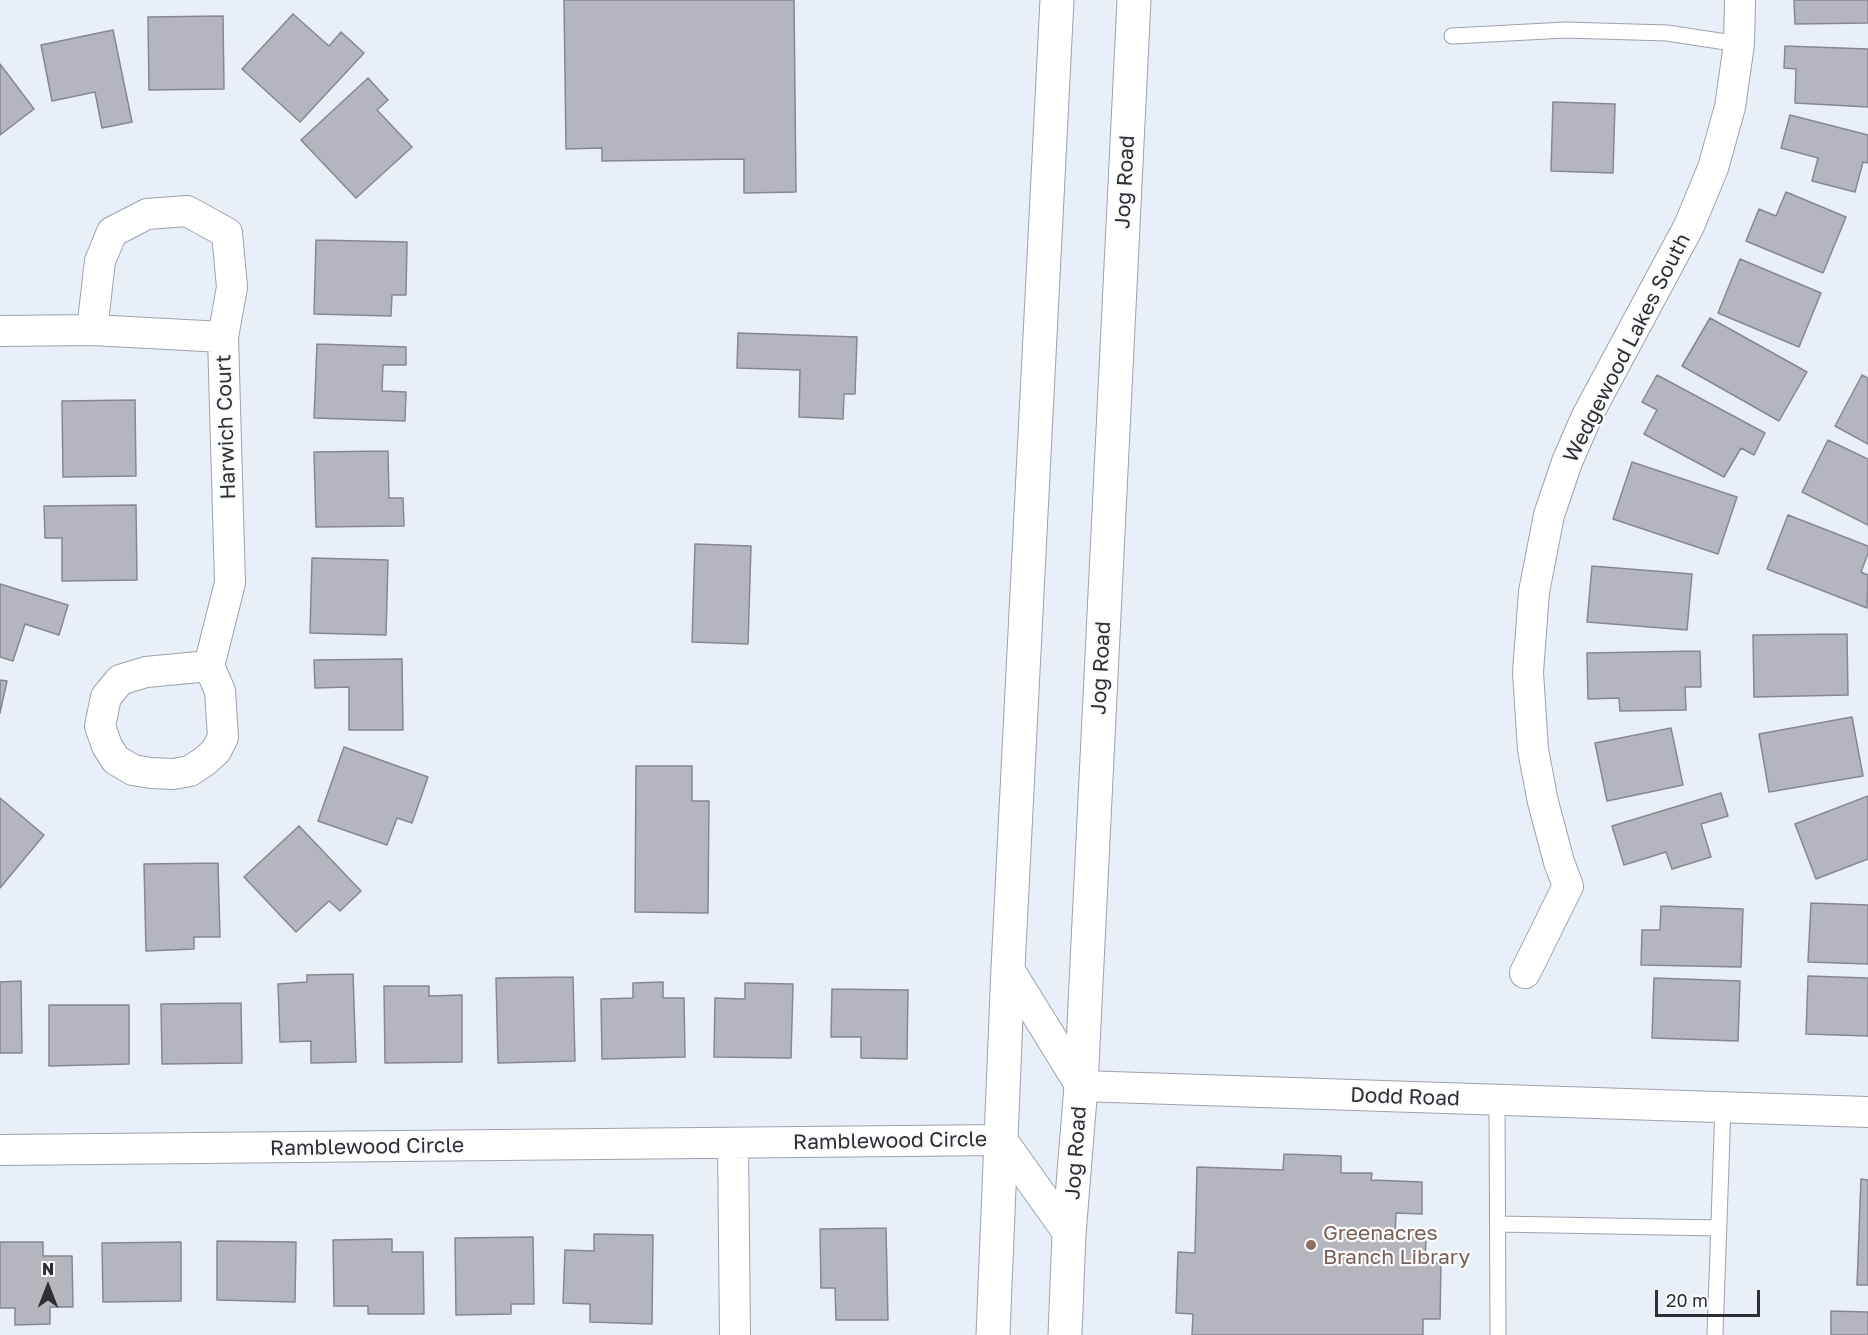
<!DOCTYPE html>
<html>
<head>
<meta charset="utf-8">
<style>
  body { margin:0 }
  #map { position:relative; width:1868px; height:1335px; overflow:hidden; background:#e9eff8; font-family:"Golos Text",sans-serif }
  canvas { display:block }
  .north { position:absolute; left:18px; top:1257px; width:60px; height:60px; -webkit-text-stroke:4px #fafbfd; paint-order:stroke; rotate:0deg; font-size:16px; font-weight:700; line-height:24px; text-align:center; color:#2d2f33 }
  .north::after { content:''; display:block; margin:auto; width:21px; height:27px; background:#2d2f33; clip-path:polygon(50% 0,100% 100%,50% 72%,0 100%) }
  .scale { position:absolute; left:1655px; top:1290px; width:105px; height:27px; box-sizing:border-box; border:3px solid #2d2f33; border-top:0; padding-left:8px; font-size:18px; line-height:21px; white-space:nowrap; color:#2d2f33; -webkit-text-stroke:4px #fafbfd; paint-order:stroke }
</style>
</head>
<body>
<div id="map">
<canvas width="1868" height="1335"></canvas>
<div class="north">N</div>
<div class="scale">20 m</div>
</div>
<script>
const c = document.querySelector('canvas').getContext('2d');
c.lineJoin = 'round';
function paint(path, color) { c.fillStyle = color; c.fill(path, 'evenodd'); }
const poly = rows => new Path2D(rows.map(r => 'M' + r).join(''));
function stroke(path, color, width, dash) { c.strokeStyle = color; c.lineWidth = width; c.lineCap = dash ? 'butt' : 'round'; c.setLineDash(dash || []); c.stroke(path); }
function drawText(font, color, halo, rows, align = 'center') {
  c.font = font + ' "Golos Text",sans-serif'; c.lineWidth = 4.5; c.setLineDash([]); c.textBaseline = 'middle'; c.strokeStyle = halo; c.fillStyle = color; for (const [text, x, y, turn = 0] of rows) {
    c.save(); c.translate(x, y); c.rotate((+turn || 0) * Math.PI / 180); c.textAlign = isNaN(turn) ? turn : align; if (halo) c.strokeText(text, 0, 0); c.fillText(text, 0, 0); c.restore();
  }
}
const building = poly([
  [564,0,794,0,796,192,744,193,744,159,602,161,602,148,566,149,564,0],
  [1794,0,1868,0,1868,23,1795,24,1794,0],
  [293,14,329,46,341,32,364,53,300,122,242,69,293,14],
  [223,16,224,89,149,90,148,17,223,16],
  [113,30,132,122,102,128,95,92,52,101,41,45,113,30],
  [1785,46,1868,49,1868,107,1795,103,1796,69,1784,68,1785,46],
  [0,64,34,109,0,135,0,64],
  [368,78,388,100,377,110,412,147,356,198,301,140,368,78],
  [1553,102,1615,104,1613,173,1551,171,1553,102],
  [1790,115,1868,135,1868,163,1863,162,1855,192,1812,181,1818,158,1781,148,1790,115],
  [1786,192,1846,217,1823,273,1746,241,1759,209,1776,216,1786,192],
  [316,240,407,242,406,295,392,295,391,316,314,314,316,240],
  [1740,259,1821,293,1799,347,1718,313,1740,259],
  [1710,318,1807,372,1779,421,1682,366,1710,318],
  [738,333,857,337,855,394,844,394,843,419,799,417,800,370,737,368,738,333],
  [317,344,406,347,406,365,383,365,382,391,406,392,405,421,314,418,317,344],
  [1657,375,1765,433,1754,455,1741,448,1724,477,1644,434,1657,410,1642,402,1657,375],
  [1862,375,1868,378,1868,444,1835,426,1862,375],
  [135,400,136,476,63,477,62,401,135,400],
  [1828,440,1868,459,1868,525,1802,492,1828,440],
  [388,451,389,498,403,498,404,526,316,527,314,452,388,451],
  [1632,462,1737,497,1718,554,1613,519,1632,462],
  [136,505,137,580,62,581,62,538,45,538,44,506,136,505],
  [1788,515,1868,546,1868,553,1861,572,1868,575,1867,608,1767,569,1788,515],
  [695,544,751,546,748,644,692,642,695,544],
  [312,558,388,560,386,635,310,633,312,558],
  [1592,566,1692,574,1687,630,1587,622,1592,566],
  [0,584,68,605,59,635,25,624,13,661,0,657,0,584],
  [1847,634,1848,695,1754,697,1753,635,1847,634],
  [1700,651,1701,687,1685,687,1686,710,1620,711,1619,698,1588,699,1587,653,1700,651],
  [402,659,403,730,349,730,349,687,315,688,314,660,402,659],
  [0,680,7,681,0,713,0,680],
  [1852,717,1863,776,1769,792,1759,734,1852,717],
  [1671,728,1683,785,1607,801,1595,743,1671,728],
  [344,747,428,777,412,823,397,818,387,845,318,821,344,747],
  [636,766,692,766,692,801,709,801,708,913,635,912,636,766],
  [1721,793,1728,816,1701,824,1711,857,1672,869,1666,852,1624,865,1612,826,1721,793],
  [1868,796,1868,859,1816,879,1795,824,1868,796],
  [0,798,44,835,0,888,0,798],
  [299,826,361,891,340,911,329,901,296,932,244,877,299,826],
  [218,863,220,937,194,937,194,949,146,951,144,864,218,863],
  [1811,903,1868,905,1868,964,1808,962,1811,903],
  [1661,906,1743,909,1741,967,1641,965,1642,930,1660,930,1661,906],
  [353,974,356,1062,311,1063,311,1041,280,1042,278,984,307,982,307,975,353,974],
  [1808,976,1868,978,1868,1036,1806,1034,1808,976],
  [573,977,575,1061,498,1063,496,978,573,977],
  [1654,978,1740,981,1738,1041,1652,1038,1654,978],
  [21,981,22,1053,0,1053,0,982,21,981],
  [663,982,663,998,684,998,685,1057,602,1059,601,999,633,998,633,983,663,982],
  [745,983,793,984,791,1058,714,1057,715,998,745,999,745,983],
  [384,986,429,986,429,996,462,995,462,1062,385,1063,384,986],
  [832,989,908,990,907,1059,861,1058,861,1037,831,1037,832,989],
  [241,1003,242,1063,162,1064,161,1004,241,1003],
  [49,1005,129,1005,129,1064,49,1066,49,1005],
  [1284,1154,1341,1156,1341,1173,1372,1173,1371,1180,1422,1182,1422,1214,1396,1213,1395,1236,1426,1238,1425,1263,1441,1263,1440,1319,1423,1319,1423,1335,1192,1335,1193,1314,1176,1313,1178,1252,1195,1253,1197,1167,1283,1170,1284,1154],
  [1861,1179,1868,1180,1868,1285,1857,1285,1861,1179],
  [886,1228,888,1320,836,1320,835,1288,821,1288,820,1229,886,1228],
  [594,1234,653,1235,652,1324,590,1322,590,1304,563,1303,565,1250,594,1251,594,1234],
  [533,1237,534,1304,511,1304,511,1314,456,1315,455,1238,533,1237],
  [392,1239,392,1252,423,1252,424,1314,368,1314,368,1306,334,1306,333,1240,392,1239],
  [217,1241,296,1242,295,1302,217,1300,217,1241],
  [0,1242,43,1242,43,1256,72,1256,73,1307,50,1307,50,1324,15,1325,15,1308,0,1308,0,1242],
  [181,1242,181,1301,103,1302,102,1243,181,1242],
  [1831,1311,1868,1312,1868,1335,1831,1335,1831,1311]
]);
const lane = poly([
  [1452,36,1566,30,1667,33,1739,44],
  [1497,1100,1498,1335],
  [1498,1224,1719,1228],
  [1715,1335,1723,1107]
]);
const street = poly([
  [92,330,100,261,112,232,147,214,187,211,227,233,232,287,223,337],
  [0,331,92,330,223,337,230,583,209,666,220,691,223,737,216,751,205,761,190,771,173,774,151,773,133,770,116,760,107,746,100,726,106,697,120,680,146,672,209,666],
  [1008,968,1081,1086,1868,1112],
  [1525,973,1568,886,1559,862,1543,802,1533,750,1528,672,1534,592,1549,515,1567,462,1587,416,1689,226,1713,168,1730,107,1739,44,1740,0],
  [733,1143,735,1335],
  [0,1150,1002,1140,1069,1234]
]);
const secondary = poly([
  [993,1335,1008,968,1057,0],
  [1065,1335,1069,1234,1081,1086,1134,0]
]);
const markers = [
  [1311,1245,6,"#8d6e63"]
];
const streetNames = [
  ["Jog Road",1125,182,-87],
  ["Wedgewood Lakes South",1627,348,-63],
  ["Harwich Court",226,427,-92],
  ["Jog Road",1101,668,-87],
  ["Dodd Road",1405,1097,2],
  ["Ramblewood Circle",890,1141,-1],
  ["Ramblewood Circle",367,1147,-1],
  ["Jog Road",1076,1153,-86]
];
const educationNames = [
  ["Greenacres",1323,1233],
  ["Branch Library",1323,1257]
];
paint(building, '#b5b5be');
stroke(building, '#878790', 1.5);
stroke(lane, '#9da2ab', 17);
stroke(street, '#9da2ab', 32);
stroke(secondary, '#9da2ab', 35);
stroke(lane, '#fff', 15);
stroke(street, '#fff', 30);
stroke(secondary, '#fff', 33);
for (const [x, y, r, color] of markers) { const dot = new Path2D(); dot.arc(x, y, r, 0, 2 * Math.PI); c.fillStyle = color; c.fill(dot); stroke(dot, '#fafbfd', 2); }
drawText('21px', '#2d2f33', '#fafbfd', streetNames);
drawText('21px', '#785e54', '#fafbfd', educationNames, 'left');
</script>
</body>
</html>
